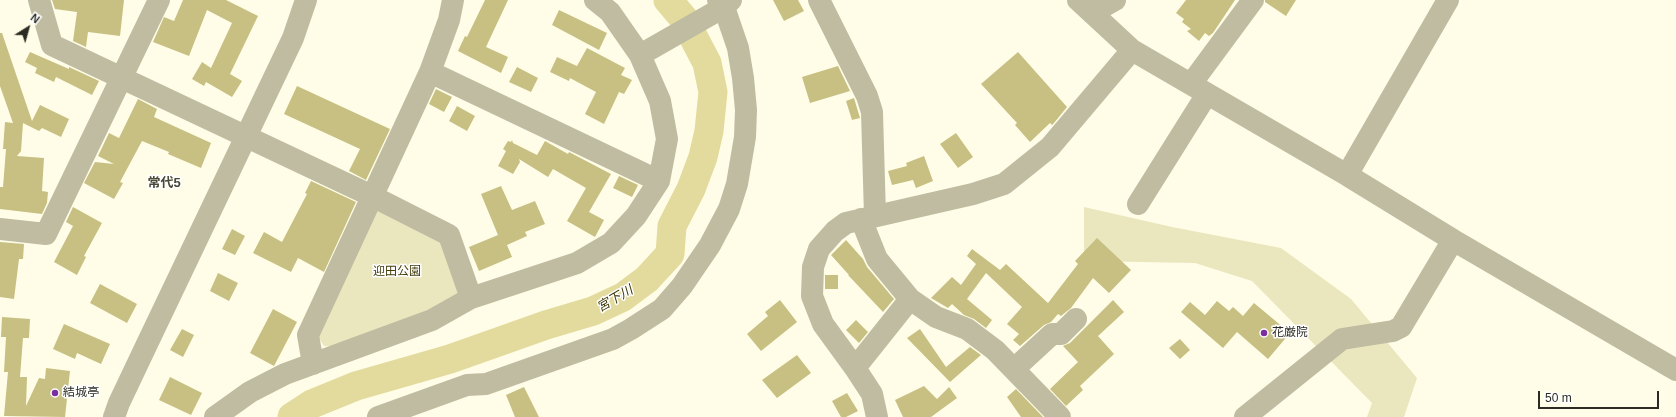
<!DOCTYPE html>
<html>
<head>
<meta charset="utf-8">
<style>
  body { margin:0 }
  #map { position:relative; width:1676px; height:417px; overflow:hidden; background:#fffde7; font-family:Helvetica,sans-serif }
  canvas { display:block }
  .north { position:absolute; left:8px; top:8px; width:40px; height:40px; -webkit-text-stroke:3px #fff; paint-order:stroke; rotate:37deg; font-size:11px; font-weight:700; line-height:16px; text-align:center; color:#2b2b23 }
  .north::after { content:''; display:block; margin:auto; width:14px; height:18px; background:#2b2b23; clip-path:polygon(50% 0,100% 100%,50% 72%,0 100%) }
  .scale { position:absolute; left:1538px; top:391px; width:121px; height:18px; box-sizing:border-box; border:2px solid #2b2b23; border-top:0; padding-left:5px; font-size:12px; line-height:14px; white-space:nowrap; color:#2b2b23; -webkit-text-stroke:3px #fff; paint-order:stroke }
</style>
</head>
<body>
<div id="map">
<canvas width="1676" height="417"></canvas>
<div class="north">N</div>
<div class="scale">50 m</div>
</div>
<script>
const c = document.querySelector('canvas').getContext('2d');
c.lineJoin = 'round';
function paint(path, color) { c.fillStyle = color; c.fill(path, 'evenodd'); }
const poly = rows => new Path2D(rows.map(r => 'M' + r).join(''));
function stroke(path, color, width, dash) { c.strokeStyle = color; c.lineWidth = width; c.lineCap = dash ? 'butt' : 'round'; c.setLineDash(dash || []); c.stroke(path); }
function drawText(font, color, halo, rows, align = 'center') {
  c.font = font + ' Helvetica,"Noto Sans JP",sans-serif'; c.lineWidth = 3; c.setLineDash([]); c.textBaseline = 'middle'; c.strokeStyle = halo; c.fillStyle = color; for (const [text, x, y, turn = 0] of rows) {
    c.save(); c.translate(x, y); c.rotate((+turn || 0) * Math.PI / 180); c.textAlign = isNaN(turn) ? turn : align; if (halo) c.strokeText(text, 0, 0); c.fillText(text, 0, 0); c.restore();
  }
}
const green = poly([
  [378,207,438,235,461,292,434,310,332,346,324,346,317,335],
  [1084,207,1172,227,1281,248,1351,299,1417,378,1404,417,1367,417,1372,403,1252,281,1195,263,1084,261]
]);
const river = poly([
  [292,417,312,404,356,386,450,359,546,325,593,311,623,297,647,279,670,254,672,226,691,189,703,157,709,131,713,92,707,63,684,19,668,0]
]);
const building = poly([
  [52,0,124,0,120,36,88,32,86,47,73,41,77,12,55,9],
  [183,0,226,0,258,16,230,74,242,81,232,97,206,82,204,86,192,79,202,62,211,68,232,23,207,10,189,56,153,42,164,17,174,21],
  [485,0,508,0,486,47,508,57,501,73,458,51,465,36,467,37],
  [773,0,798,0,804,11,784,21],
  [1186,0,1235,0,1213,33,1209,36,1205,33,1199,41,1187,31,1191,29,1182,22,1184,19,1176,13],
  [1265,0,1296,0,1286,16,1265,2],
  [559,10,607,33,599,50,552,25],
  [0,33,2,33,32,121,40,105,69,119,61,137,42,128,39,131,23,123,21,151,17,156,44,158,42,191,48,192,47,203,42,214,0,209,0,187,3,187,6,149,3,149,5,122,13,123,0,86],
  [587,48,625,68,621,75,632,80,624,94,619,92,604,124,585,114,596,92,570,78,569,81,550,72,557,57,577,66],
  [30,52,69,69,69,67,99,81,92,95,56,77,54,82,35,73,37,68,25,62],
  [1018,52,1067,107,1054,123,1052,125,1050,123,1030,142,1015,125,1017,123,981,84],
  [838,66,850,91,810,103,802,77],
  [517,67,538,78,531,92,509,82],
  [297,86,390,129,366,180,349,171,360,149,284,114],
  [436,89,452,97,444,112,429,104],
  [854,98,860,118,852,120,846,101],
  [138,99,157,109,154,117,211,143,201,168,168,154,169,152,142,141,120,182,123,183,114,199,84,183,95,162,114,164,98,156,109,133,119,138],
  [457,106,475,116,467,131,449,121],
  [956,133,973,157,958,168,940,144],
  [512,140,513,143,537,155,545,141,568,154,569,152,611,174,589,212,604,220,595,237,567,221,586,188,553,169,548,177,519,159,520,162,513,174,498,166,506,151,503,149,508,141,511,142],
  [924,156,933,181,916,188,913,180,892,185,888,171,907,166,906,163],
  [619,176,638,185,632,197,613,188],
  [311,181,356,202,324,272,298,258,291,272,253,253,264,232,282,242,307,194,305,193],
  [501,186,512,210,535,201,545,224,525,232,527,236,507,245,512,257,479,271,469,247,498,235,481,194],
  [73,207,102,223,84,256,86,257,77,275,54,262,73,226,66,222],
  [232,229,245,236,235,255,222,249],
  [1097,238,1131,270,1109,293,1093,278,1071,308,1061,316,1058,314,1051,322,1044,325,1020,346,1013,340,1019,334,1007,324,1022,307,986,273,967,299,992,320,986,328,974,319,964,315,952,304,948,308,931,298,952,277,961,285,976,264,967,256,972,249,1000,270,1006,264,1048,303,1078,264,1075,261],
  [846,240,863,259,867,267,894,299,883,312,848,275,849,275,831,255],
  [0,242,24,244,23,259,19,259,14,299,0,297],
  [218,273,238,283,229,301,210,291],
  [825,275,838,275,838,289,825,289],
  [100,284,137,304,127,323,90,303],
  [780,300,797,322,761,351,747,334,768,316,765,312],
  [1113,300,1124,312,1098,336,1114,354,1080,386,1083,390,1066,406,1050,389,1078,362,1063,346,1070,343],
  [1217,301,1229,311,1233,307,1243,316,1254,303,1290,333,1268,359,1237,332,1223,348,1181,312,1190,302,1205,315],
  [273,309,297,322,274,366,250,353],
  [2,317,30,319,29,338,23,338,20,377,27,377,26,406,39,378,45,379,46,368,70,371,65,417,4,416,8,372,4,372,6,337,1,337],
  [856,320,868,332,859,343,846,330],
  [64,324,110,344,101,364,77,353,75,359,53,349],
  [182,329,194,335,183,357,170,350],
  [920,329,946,367,970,347,981,355,950,382,907,338],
  [1180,339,1190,350,1180,359,1169,348],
  [797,355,811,373,777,398,762,380],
  [170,377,202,393,191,415,159,400],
  [924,386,937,399,949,387,957,398,931,417,903,417,895,400],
  [524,387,539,417,515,417,506,395],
  [1016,389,1043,417,1021,417,1007,397],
  [847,393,858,411,846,417,841,417,832,401]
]);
const minor = poly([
  [39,0,52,45,372,196,449,235,471,298],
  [819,0,867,96,872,112,875,216],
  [1078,0,1132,50,1347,175,1453,240,1676,370],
  [1092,13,1115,0],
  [640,55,724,7,731,0],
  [430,72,659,181],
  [1191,84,1253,0],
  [1347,175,1448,0],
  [1138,204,1207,94],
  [861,219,877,259,910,299,936,317,967,329,995,350,1060,417],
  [0,229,46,234,159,0],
  [313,364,308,335,430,72,449,20,453,0],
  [855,368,910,299],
  [1014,369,1052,334,1061,334,1076,319],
  [114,417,119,403,147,344,293,38,306,0],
  [215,417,250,392,285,374,432,320,471,298,577,263,611,243,636,216,659,181,667,139,660,101,640,55,610,12,595,0],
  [378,417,467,385,486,384,613,339,631,329,662,309,682,286,710,245,729,209,737,184,745,137,746,110,743,78,738,48,724,7,718,0],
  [877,417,872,394,855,368,823,324,812,296,813,267,819,249,835,231,846,223,973,194,1004,184,1050,147,1132,50],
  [1245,417,1342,339,1393,331,1401,327,1453,240]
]);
const markers = [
  [1264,333,4,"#7b2ea0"],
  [55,393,4,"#7b2ea0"]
];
const parkNames = [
  ["迎田公園",397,272]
];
const poiNames = [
  ["花厳院",1272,333],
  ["結城亭",63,393]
];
const neighbourhoodNames = [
  ["常代5",164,183]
];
const waterNames = [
  ["宮下川",615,299,-30]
];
paint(green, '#eae6be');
stroke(river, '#e3db9d', 29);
paint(building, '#c7c082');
stroke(minor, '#bfbca1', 22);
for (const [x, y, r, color] of markers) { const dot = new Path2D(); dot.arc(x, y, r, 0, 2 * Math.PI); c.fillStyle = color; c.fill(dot); stroke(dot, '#fff', 1.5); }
drawText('12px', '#433d0c', '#fff', parkNames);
drawText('12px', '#2b2b23', '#fff', poiNames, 'left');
drawText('bold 13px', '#4a4836', '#fff', neighbourhoodNames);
drawText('italic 13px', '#383200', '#fff', waterNames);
</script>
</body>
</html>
